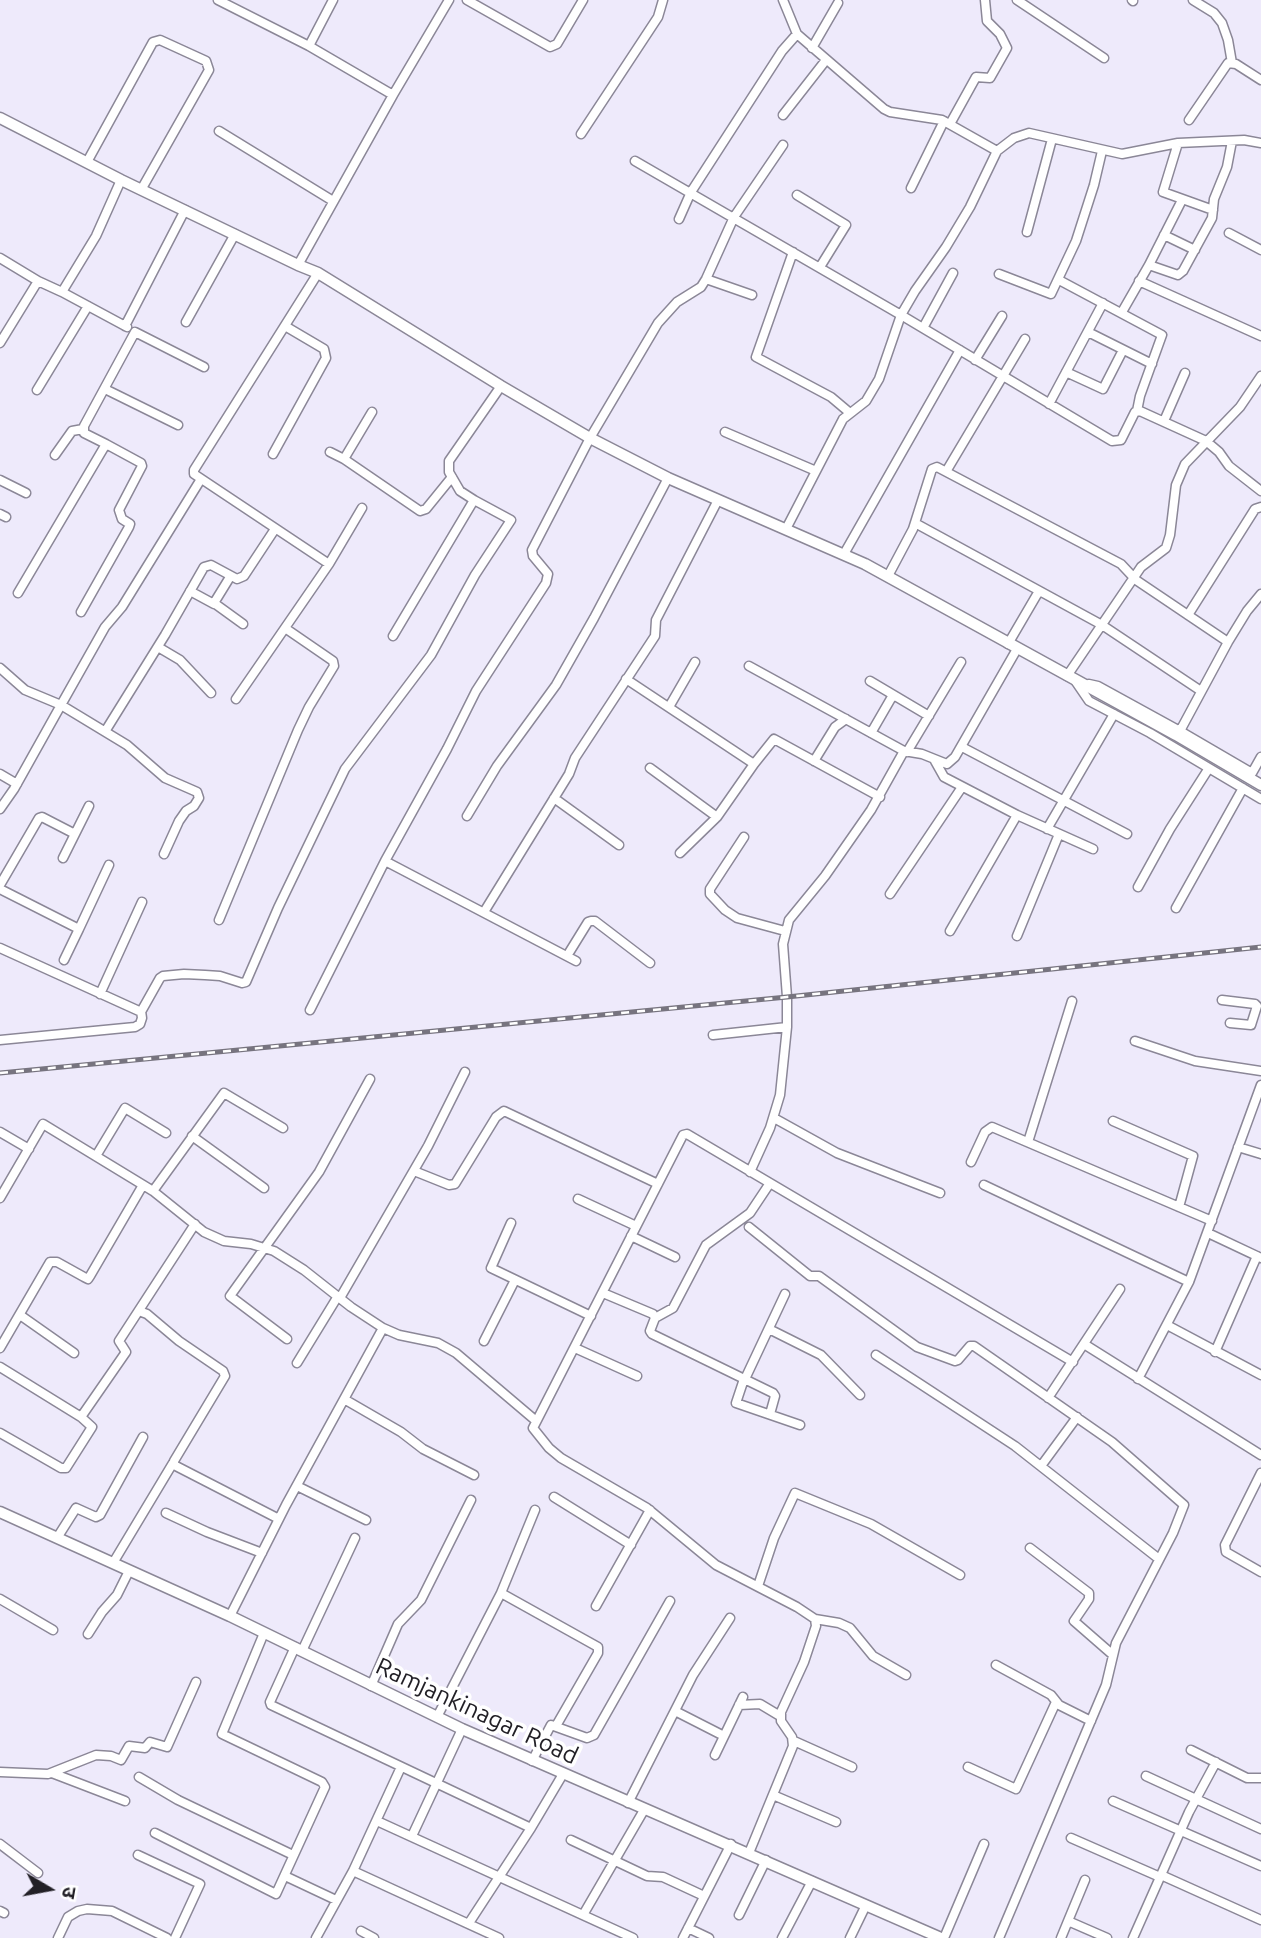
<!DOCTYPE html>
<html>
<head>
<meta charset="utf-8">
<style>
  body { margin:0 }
  #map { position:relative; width:1261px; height:1938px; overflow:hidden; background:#eeeafb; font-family:Ubuntu,"Noto Sans Devanagari",sans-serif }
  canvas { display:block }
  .north { position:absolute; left:14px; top:1854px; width:70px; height:70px; -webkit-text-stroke:5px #fff; paint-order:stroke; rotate:100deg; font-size:19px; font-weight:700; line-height:28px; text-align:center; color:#222026 }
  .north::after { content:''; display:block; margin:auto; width:24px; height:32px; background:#222026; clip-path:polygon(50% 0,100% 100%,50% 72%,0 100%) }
</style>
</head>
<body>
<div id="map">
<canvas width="1261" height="1938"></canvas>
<div class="north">उ</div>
</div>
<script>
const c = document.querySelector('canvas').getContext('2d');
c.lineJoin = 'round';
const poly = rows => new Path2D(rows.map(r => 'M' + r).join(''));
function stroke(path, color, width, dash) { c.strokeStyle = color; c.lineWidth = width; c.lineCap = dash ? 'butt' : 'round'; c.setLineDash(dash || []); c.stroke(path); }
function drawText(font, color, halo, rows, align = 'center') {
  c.font = font + ' Ubuntu,sans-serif'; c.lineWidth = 7; c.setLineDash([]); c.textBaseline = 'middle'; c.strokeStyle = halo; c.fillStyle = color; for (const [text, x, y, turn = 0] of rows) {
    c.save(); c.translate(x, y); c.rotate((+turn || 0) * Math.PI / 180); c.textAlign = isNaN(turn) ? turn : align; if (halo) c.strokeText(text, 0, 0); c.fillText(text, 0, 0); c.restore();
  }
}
const minor = poly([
  [218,0,309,46,393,95],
  [467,0,550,47,557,44,583,0],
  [783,0,797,34,884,109,890,112,942,120,997,151],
  [1017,0,1104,58],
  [1132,0,1133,1],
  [1193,0,1214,13,1222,23,1228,40,1232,63],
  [309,46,333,0],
  [812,48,838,3],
  [783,115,826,60],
  [1189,120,1228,63,1236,64,1261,80],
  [950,124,976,77,990,78,1007,48,1000,34,987,21,985,0],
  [219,131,333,201],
  [581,134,658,17,663,0],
  [1178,143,1163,192,1213,210],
  [635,161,901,315,1112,441,1121,440,1135,412,1140,411,1206,441,1219,452,1229,466,1261,491],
  [87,162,153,42,160,40,206,61,209,70,141,190],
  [911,188,944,121],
  [797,195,846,225,820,267],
  [679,219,691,192,782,51,797,34],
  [1027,232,1052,139],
  [1229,233,1261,250],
  [1164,235,1195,250],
  [793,252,756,357,831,397,850,413],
  [0,258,38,281],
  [298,265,393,95,449,0],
  [1149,265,1182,200],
  [999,274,1051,294,1076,241,1094,185,1102,151],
  [706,279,752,295],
  [1059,280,1162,335,1140,396,1137,411],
  [1139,281,1261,336],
  [62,292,127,327],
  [1122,312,1149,265,1178,275,1183,271,1212,218,1214,199,1227,167,1232,141],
  [186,322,235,234],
  [125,326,185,210],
  [923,328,953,273],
  [1088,332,1152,364],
  [0,343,38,281,62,292,96,236,121,180],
  [975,360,1002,316],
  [1066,372,1103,389,1123,350],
  [105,389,178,425],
  [37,390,88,306],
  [1049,404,1103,303],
  [1164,421,1185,373],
  [725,432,816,471],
  [106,444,84,433,84,426,135,332,204,367],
  [330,452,344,459,420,511,426,509,452,477],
  [273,454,326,358,324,349,285,326],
  [55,455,72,431,83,429],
  [344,459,372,412],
  [947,470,1025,339],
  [0,480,26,493],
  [0,514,6,517],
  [915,523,1102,625,1201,691],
  [786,529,843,419,866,401,879,379,901,315,915,291,946,247,970,207,997,151,1014,138,1029,133,1122,154,1178,143,1244,140,1261,143],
  [844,554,960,350],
  [329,564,362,508],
  [888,576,913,529,932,469,937,467,1121,564,1136,580,1228,642],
  [230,577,214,603,243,624],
  [190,591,214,604],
  [18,593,106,444,141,463,142,466,119,510,122,519,130,524,129,527,81,612],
  [1188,615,1255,509,1261,507],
  [393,636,474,500,460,491,449,472,449,461,501,386],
  [1008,644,1039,591],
  [158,647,180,660,211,693],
  [749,666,904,751],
  [0,668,25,690,61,705,14,789,0,809],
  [1067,676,1141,567,1166,548,1170,535,1176,485,1185,464,1240,407,1261,376],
  [626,679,754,764,717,817,680,853],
  [870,681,929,716],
  [1076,682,1089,701,1150,733,1261,799],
  [1089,684,1098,686,1180,731,1228,642,1247,611,1261,594],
  [236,699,329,564,194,474,194,470,318,273],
  [669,707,695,662],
  [106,730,165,635,204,567,211,565,237,579,244,576,275,529],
  [1180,731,1252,773,1261,757],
  [871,733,893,695],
  [962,747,1127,834],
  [907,752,961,662],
  [814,761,835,727,846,719],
  [935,761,944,777,1017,815,1093,849],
  [754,764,774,739,880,797],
  [650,768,717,817],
  [0,774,17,784],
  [554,798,619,845],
  [467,816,497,766,556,685,594,618,668,478],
  [1047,829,1114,714],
  [744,837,710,889,710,894,725,910,737,918,785,931],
  [164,854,179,821,186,811,194,806,199,798,197,792,165,778,127,745,61,705,105,627,122,607,201,479],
  [63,858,89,806],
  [385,861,576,961],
  [0,885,39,818,42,817,75,834],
  [1138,887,1170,829,1209,768],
  [0,889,79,929,109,865],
  [890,894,962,787],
  [1176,908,1243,788],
  [484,912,569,774,575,758,655,636,656,620,718,500],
  [219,920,298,730,309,707,334,666,333,661,285,628],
  [950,931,1017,815],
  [1017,936,1059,834],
  [0,948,139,1011,142,1010,160,978,163,976,184,974,205,975,220,976,242,983,246,982,278,908,345,769,431,655,475,575,511,520,474,500],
  [567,956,588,922,591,921,595,921,650,963],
  [64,960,79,929],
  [100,994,142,902],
  [1222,1000,1255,1004,1257,1006,1251,1025,1230,1023],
  [310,1010,385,861,447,749,476,691,546,583,548,574,533,556,532,550,590,438,658,323,677,302,701,287,706,279,734,217,783,145],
  [713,1035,787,1027],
  [0,1040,135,1027,140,1024,142,1018,141,1011],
  [1135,1041,1195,1061,1261,1071],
  [774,1118,837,1153,940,1193],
  [1113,1121,1193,1156,1179,1207],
  [0,1132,29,1149],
  [192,1136,264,1188],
  [1028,1142,1072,1001],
  [1238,1147,1261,1154],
  [96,1156,125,1108,166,1133],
  [971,1162,985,1132,992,1127,1212,1221],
  [414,1171,449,1185,455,1184,496,1117,504,1111,658,1184],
  [750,1172,770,1128,780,1095,787,1027,787,997,783,944,789,920,825,876,871,810,904,751,922,754,947,764,955,757,1017,649],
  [984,1185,1189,1282],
  [153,1191,224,1093,283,1128],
  [0,1198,43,1124,153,1191,204,1232,224,1241,251,1244,274,1251,304,1270,351,1307,383,1328,286,1505,230,1616],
  [578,1199,636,1226],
  [511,1223,491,1268,591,1316],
  [749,1227,810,1276,819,1276,917,1347,955,1361,958,1360,970,1346,974,1346,1112,1442,1184,1505,1173,1533,1116,1643,1106,1685,999,1938],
  [1208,1233,1261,1258],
  [631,1236,675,1257],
  [603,1293,653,1314,655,1318,650,1331,652,1334,773,1393,775,1396,770,1414],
  [340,1298,428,1146,465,1072],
  [139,1311,147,1314,179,1341,223,1371,225,1376,174,1461,174,1465,279,1519],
  [20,1315,74,1353],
  [655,1318,673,1308,706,1245,750,1213,770,1183],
  [1167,1325,1261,1375],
  [383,1328,399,1335,438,1343,456,1353,535,1420],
  [769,1329,821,1355,860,1395],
  [287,1339,230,1296,319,1172,370,1079],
  [484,1341,515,1280],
  [1084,1344,1261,1455],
  [0,1348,50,1262,57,1262,84,1277,88,1279,90,1276,143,1185],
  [575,1348,637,1376],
  [1215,1352,1257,1256],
  [876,1355,1015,1446,1159,1559],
  [297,1363,338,1296],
  [0,1367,81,1417],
  [744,1379,736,1403,800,1425],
  [745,1379,785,1294],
  [1138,1379,1189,1282,1261,1085],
  [1048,1398,1120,1289],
  [344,1399,401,1432,423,1449,474,1475],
  [0,1433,61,1468,66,1468,92,1427,81,1417,126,1352,119,1341,195,1224],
  [1041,1466,1077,1417],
  [1261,1473,1225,1545,1226,1552,1261,1572],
  [297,1486,366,1520],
  [554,1497,631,1545],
  [166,1513,207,1532,262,1553],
  [57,1538,76,1508,96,1517,100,1515,143,1437],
  [1030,1548,1089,1593,1089,1599,1074,1621,1113,1655],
  [113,1563,173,1463],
  [758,1586,774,1538,795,1493,871,1524,960,1575],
  [501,1593,598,1647,598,1653,556,1726],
  [0,1599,53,1630],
  [596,1606,650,1510],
  [815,1619,839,1623,850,1628,873,1656,906,1675],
  [88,1634,102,1612,117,1595,129,1571],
  [295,1647,270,1702,271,1705,531,1828],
  [302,1651,355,1538],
  [996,1665,1051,1695,1059,1705,1091,1721],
  [371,1686,398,1624,421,1600,471,1500],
  [739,1705,760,1704,780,1716],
  [675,1711,724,1736],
  [437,1717,501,1593,535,1510],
  [794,1741,852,1767],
  [1191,1750,1247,1778,1261,1778],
  [715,1755,743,1697],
  [532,1761,551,1725,587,1738,594,1735,670,1601],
  [968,1767,1016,1789,1056,1702],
  [0,1772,48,1774,96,1755,111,1756,121,1760,129,1746,145,1748,150,1742,167,1747,196,1682],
  [52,1773,125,1801],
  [1146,1776,1261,1829],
  [139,1777,178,1800,293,1855],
  [773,1795,836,1822],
  [1113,1801,1261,1866],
  [628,1803,693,1675,730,1618],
  [377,1821,633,1938],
  [155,1833,276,1894,325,1787,322,1782,222,1734,264,1633],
  [412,1836,462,1729],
  [1071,1838,1160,1877],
  [571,1840,647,1876,663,1877,704,1896],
  [0,1844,38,1873],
  [749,1853,793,1746,792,1737,781,1721,781,1712,804,1662,816,1626,815,1619,797,1607,716,1565,647,1508,561,1458,549,1448,533,1428,683,1135,687,1134,1073,1362],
  [138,1855,200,1884,175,1938],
  [353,1871,499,1938],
  [1161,1875,1261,1920],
  [285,1876,336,1900],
  [0,1911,4,1913],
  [583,1915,644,1810],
  [739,1915,766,1860],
  [1068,1921,1085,1880],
  [469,1923,531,1828,563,1774],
  [688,1928,709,1938],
  [361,1931,374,1938],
  [58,1938,68,1917,78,1911,87,1909,112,1911,167,1938],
  [316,1938,353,1871,401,1767],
  [683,1938,731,1844],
  [782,1938,812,1881],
  [850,1938,866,1905],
  [944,1938,984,1844],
  [1061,1938,1068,1921,1107,1938],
  [1133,1938,1189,1812,1216,1762]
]);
const tertiary = poly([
  [0,118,121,180,298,265,318,273,501,386,590,438,668,478,865,564,1176,735,1261,785],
  [0,1512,230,1616,462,1729,941,1938]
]);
const rail = poly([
  [0,1073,787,997,1261,947]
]);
const streetNames = [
  ["Ramjankinagar Road",477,1711,25]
];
stroke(minor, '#8b8797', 11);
stroke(tertiary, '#8b8797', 13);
stroke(minor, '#fff', 8);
stroke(tertiary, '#fff', 10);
stroke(rail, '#77747f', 5);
stroke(rail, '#fff', 2.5, [8]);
drawText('24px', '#222026', '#fff', streetNames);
</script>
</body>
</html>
